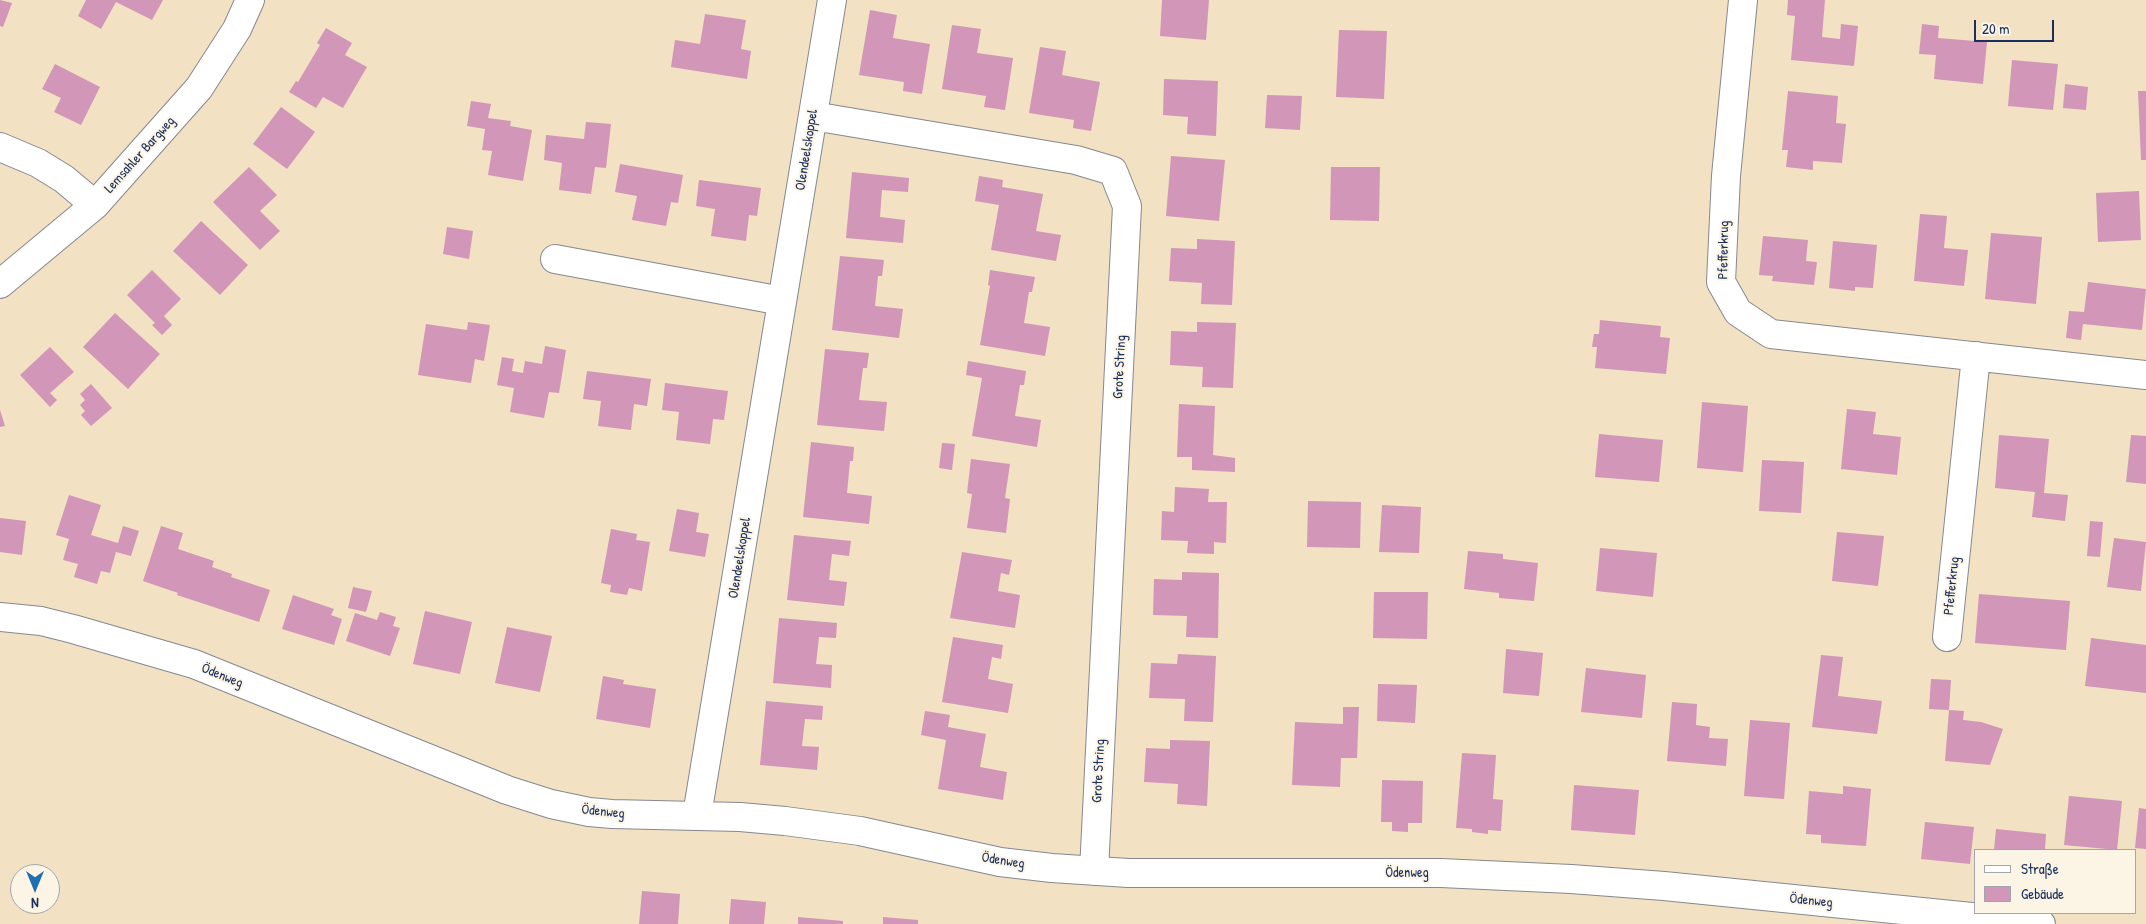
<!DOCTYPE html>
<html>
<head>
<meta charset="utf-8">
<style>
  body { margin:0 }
  #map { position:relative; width:2146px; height:924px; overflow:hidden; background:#f2e1c3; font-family:"Patrick Hand",sans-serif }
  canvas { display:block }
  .legend { position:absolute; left:1974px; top:849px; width:162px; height:65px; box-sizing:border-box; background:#fcf5e5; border:1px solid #a2a6af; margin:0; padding:6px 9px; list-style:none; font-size:15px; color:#1b2f5e }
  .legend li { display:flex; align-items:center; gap:10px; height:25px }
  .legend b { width:25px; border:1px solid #a2a6af }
  .north { position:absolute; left:10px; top:864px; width:50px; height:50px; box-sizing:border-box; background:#fcf5e5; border:1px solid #a2a6af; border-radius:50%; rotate:180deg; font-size:14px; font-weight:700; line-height:20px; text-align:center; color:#1b2f5e }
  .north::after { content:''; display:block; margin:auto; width:18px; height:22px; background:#1f6fb2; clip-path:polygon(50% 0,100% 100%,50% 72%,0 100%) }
  .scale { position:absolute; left:1974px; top:20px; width:80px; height:22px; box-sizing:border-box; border:2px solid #1b2f5e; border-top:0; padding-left:6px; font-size:15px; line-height:18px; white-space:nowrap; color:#1b2f5e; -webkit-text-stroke:4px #fcf5e5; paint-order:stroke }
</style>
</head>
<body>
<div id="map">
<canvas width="2146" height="924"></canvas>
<ul class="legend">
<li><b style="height:6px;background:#fff"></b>Straße</li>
<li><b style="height:14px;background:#d296b8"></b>Gebäude</li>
</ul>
<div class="north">N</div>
<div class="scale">20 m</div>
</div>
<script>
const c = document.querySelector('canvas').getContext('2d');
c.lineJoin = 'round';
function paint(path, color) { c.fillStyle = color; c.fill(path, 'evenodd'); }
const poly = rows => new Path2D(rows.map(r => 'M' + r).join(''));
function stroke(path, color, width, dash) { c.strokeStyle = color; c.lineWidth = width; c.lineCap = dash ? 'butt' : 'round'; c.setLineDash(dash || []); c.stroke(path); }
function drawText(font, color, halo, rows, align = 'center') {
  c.font = font + ' "Patrick Hand",sans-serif'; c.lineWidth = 4; c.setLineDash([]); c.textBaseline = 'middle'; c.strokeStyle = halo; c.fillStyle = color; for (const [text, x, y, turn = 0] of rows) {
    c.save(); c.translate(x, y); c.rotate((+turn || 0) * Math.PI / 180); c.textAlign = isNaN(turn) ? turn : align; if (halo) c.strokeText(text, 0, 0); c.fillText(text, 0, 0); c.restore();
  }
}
const building = poly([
  [0,0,12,3,3,27,0,26],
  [86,0,163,0,152,20,116,2,101,29,78,16],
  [1162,0,1209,0,1206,40,1160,36],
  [1788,0,1825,0,1822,37,1840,39,1841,24,1858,26,1854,66,1791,60,1795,16,1787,15],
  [870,10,897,15,893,38,930,44,922,94,903,91,904,82,859,75],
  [705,14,746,20,741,49,751,51,747,79,671,67,675,40,700,44],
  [1922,24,1939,26,1938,38,1987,42,1983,84,1934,79,1936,55,1919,54],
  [952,25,981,29,977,53,1013,58,1005,110,984,107,986,96,942,89],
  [326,28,352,43,345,55,367,67,343,108,323,97,316,108,289,92,296,81,298,82,320,45,317,43],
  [1339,30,1387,31,1384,99,1336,97],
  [1040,47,1066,51,1062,75,1100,82,1091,131,1073,128,1074,120,1029,113],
  [2012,60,2058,64,2053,110,2008,106],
  [55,64,100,87,81,125,54,112,61,98,42,89],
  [1164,79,1218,81,1216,136,1187,134,1188,117,1163,115],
  [2065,84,2088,87,2086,110,2063,108],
  [1788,91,1838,96,1836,123,1846,124,1842,163,1813,161,1813,170,1786,167,1788,150,1782,150],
  [2138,91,2146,91,2146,160,2141,160],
  [1267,95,1302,96,1300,130,1265,128],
  [471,101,491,104,488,118,511,121,510,126,532,130,523,181,488,175,492,151,482,150,485,129,467,126],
  [281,107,315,132,287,169,253,144],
  [586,122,611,124,606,168,595,167,591,194,559,190,562,163,544,160,546,135,584,139],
  [1171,156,1225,160,1219,221,1166,216],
  [620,164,683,175,678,203,671,202,666,226,632,220,637,196,615,192],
  [249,167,277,195,260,211,280,231,260,250,213,202],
  [1331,167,1380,167,1379,221,1330,220],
  [852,172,909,178,908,192,882,190,880,217,905,220,903,243,846,238],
  [979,176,1003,180,1002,187,1043,194,1036,231,1061,235,1056,261,991,250,999,205,975,201],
  [699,180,761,188,757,216,749,215,746,241,711,236,715,209,696,206],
  [2139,191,2141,240,2098,242,2096,193],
  [1920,214,1947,216,1944,248,1968,250,1964,286,1914,281],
  [201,221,248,265,220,295,173,251],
  [447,227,473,231,469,259,443,254],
  [1991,233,2042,237,2036,304,1985,299],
  [1763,236,1808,240,1806,261,1817,262,1814,285,1772,281,1773,276,1759,275],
  [1197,239,1235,241,1232,305,1201,304,1202,283,1169,281,1171,248,1197,249],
  [1833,241,1877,245,1873,288,1855,287,1855,291,1829,288],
  [840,256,884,260,882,276,878,276,875,306,903,309,899,338,832,330],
  [152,270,181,299,164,316,172,325,162,335,152,325,155,323,127,295],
  [990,270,1035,277,1032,292,1029,292,1024,323,1050,327,1045,356,980,345,990,286,988,285],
  [2088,282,2146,289,2142,330,2083,324,2081,340,2066,338,2069,311,2084,312],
  [115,313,160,354,128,389,83,347],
  [1600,320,1661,326,1660,337,1670,338,1666,374,1595,368,1597,347,1592,347,1594,334,1599,334],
  [468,322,490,325,484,361,475,359,471,383,418,375,426,324,467,330],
  [1197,322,1236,323,1233,388,1202,387,1203,367,1170,365,1171,331,1197,332],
  [545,346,566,350,559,393,549,392,544,418,510,412,514,388,497,385,502,357,514,359,512,371,523,373,525,361,542,364],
  [50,347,74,372,50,393,57,400,50,407,20,375],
  [825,349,869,353,867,368,863,368,859,400,887,402,884,431,817,425],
  [968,361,1026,371,1024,385,1020,385,1015,416,1041,420,1037,447,972,436,982,378,966,375],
  [587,371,651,379,647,406,634,404,631,430,598,426,601,401,583,399],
  [665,383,728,391,724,420,713,419,710,444,676,440,679,412,662,410],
  [91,384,112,408,91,426,81,415,85,411,80,405,85,400,80,394],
  [1702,402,1748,406,1743,472,1697,468],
  [1179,404,1215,406,1213,455,1235,458,1235,472,1192,470,1192,457,1177,457],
  [1847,409,1876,412,1873,434,1901,437,1897,475,1841,469],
  [0,410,5,426,0,427],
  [1599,434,1663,440,1659,482,1595,477],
  [1999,435,2049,439,2044,493,2068,495,2065,521,2032,517,2035,492,1995,488],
  [2131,435,2146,436,2146,484,2126,482],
  [811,442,854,447,853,461,850,461,847,493,872,496,869,524,803,517],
  [942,443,955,444,952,470,939,468],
  [971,459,1010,464,1005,498,1010,499,1006,533,967,528,972,494,967,493],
  [1762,460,1804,462,1801,513,1759,511],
  [1175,487,1209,489,1208,502,1227,502,1226,543,1214,542,1214,554,1187,553,1188,541,1161,540,1162,511,1174,512],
  [69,495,101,505,91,535,118,543,123,526,139,531,131,556,116,552,110,573,101,571,97,584,74,577,78,564,63,560,69,539,56,535],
  [1308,501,1361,502,1360,548,1307,547],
  [1382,505,1421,507,1419,553,1379,552],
  [677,509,699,513,696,532,709,534,705,557,669,551],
  [0,518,26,521,22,555,0,552],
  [2090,521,2103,522,2100,557,2087,556],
  [161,526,183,533,178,549,214,561,212,567,232,574,231,577,270,590,259,622,177,595,178,593,143,581],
  [611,529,637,534,636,540,650,542,642,591,629,588,627,595,610,592,611,585,601,583],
  [1837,532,1884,536,1878,586,1832,581],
  [794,535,851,541,849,556,832,554,829,580,847,582,844,606,787,600],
  [2114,538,2146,542,2141,591,2107,587],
  [1600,548,1657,553,1653,597,1596,591],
  [1468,551,1503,554,1503,559,1538,563,1534,601,1499,598,1499,593,1464,589],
  [962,552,1012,560,1009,575,1001,573,998,591,1020,595,1015,628,950,618],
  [1182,572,1219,573,1218,638,1186,637,1187,616,1153,615,1154,579,1182,580],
  [353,587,372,591,366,612,348,608],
  [1374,592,1428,592,1427,639,1373,638],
  [1979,594,2070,601,2066,650,1975,643],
  [293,595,334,609,331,615,342,619,334,645,282,629],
  [425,611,472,622,460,674,413,664],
  [380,612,396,617,393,626,400,628,390,656,346,641,355,613,377,620],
  [779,618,837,623,836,638,819,637,816,664,832,665,831,688,773,683],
  [507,627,552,636,540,692,495,683],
  [953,637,1003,645,1001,659,992,657,988,679,1013,684,1008,713,942,702],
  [2091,638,2146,645,2146,693,2085,686],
  [1506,649,1543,653,1539,696,1503,693],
  [1178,654,1216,656,1213,722,1184,721,1185,699,1149,698,1151,663,1177,664],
  [1821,655,1843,657,1838,696,1882,701,1877,734,1812,727],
  [1586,668,1646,675,1642,718,1581,712],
  [603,676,624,680,623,684,656,689,650,728,596,719],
  [1931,679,1951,680,1949,710,1929,709],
  [1378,684,1417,685,1415,723,1377,721],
  [766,701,823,706,822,720,805,719,802,746,819,747,817,770,760,765],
  [1672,702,1697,704,1696,725,1710,727,1709,738,1728,739,1726,766,1667,761],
  [1343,707,1359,707,1357,758,1341,758,1340,787,1292,785,1295,722,1343,724],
  [1949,710,1964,711,1963,720,1981,722,2003,729,1990,765,1945,761],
  [925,711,950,715,948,727,986,734,980,767,1007,772,1003,800,938,789,946,740,921,735],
  [1750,720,1790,723,1784,799,1744,796],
  [1170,740,1210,741,1207,806,1177,804,1178,784,1144,782,1146,748,1170,749],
  [1462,753,1496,755,1493,799,1503,800,1501,831,1488,830,1488,834,1472,832,1472,829,1456,828],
  [1382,780,1423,781,1422,823,1408,823,1408,832,1392,831,1392,822,1381,822],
  [1574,785,1639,790,1635,835,1571,830],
  [1843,786,1871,789,1866,846,1821,843,1821,835,1806,834,1809,791,1843,794],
  [2069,796,2122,801,2117,850,2064,845],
  [2139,808,2146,809,2146,849,2135,848],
  [1925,822,1974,827,1970,864,1921,859],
  [1996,829,2046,834,2045,850,1994,850],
  [642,891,680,894,678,924,639,924],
  [731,899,766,902,764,924,729,924],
  [798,917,843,921,843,924,798,924],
  [883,917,918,920,918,924,883,924]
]);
const minor = poly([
  [1743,0,1726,176,1721,282,1738,312,1771,334,2146,375],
  [813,116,1076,160,1113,171,1127,206,1094,871],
  [0,147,38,163,64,179,95,205],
  [555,259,782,301],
  [0,284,95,205,199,88,237,29,250,0],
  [0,617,41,621,73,629,194,664,507,790,551,804,589,812,612,814,740,817,785,821,860,831,1000,862,1052,868,1128,873,1441,873,1571,879,1664,886,2041,924],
  [1947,637,1976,356],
  [697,815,832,0]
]);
const streetNames = [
  ["Olendeelskoppel",807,150,-81],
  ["Lemsahler Bargweg",140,155,-48],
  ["Pfefferkrug",1724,250,-89],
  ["Grote String",1120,367,-87],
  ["Olendeelskoppel",740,558,-81],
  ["Pfefferkrug",1952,586,-84],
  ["Ödenweg",222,676,22],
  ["Grote String",1099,771,-87],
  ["Ödenweg",603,812,6],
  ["Ödenweg",1003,861,9],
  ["Ödenweg",1407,873],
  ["Ödenweg",1811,901,6]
];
paint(building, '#d296b8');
stroke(minor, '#868890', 30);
stroke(minor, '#fff', 28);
drawText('14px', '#1b2f5e', '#fcf5e5', streetNames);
</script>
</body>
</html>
